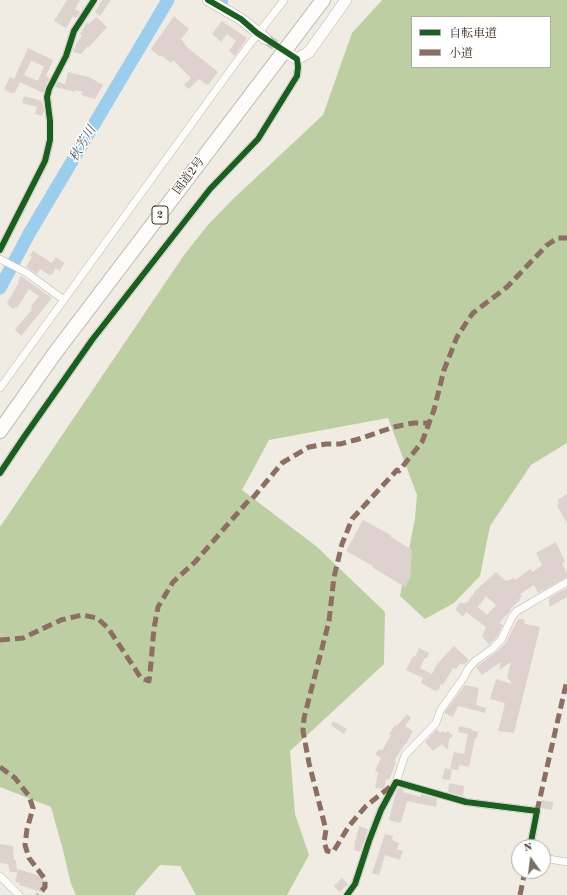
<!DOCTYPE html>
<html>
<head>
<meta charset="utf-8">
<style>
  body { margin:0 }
  #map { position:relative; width:567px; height:895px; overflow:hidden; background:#f0ece3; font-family:"Old Standard TT","Noto Serif JP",serif }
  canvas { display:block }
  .legend { position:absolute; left:411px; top:16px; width:140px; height:52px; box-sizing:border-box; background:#fff; border:1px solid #b1aaa5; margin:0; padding:5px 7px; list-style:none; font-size:12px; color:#3b2a1e }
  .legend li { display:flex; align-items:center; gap:8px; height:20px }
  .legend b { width:20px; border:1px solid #b1aaa5 }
  .north { position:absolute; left:511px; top:839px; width:40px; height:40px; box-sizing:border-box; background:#fff; border:1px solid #b1aaa5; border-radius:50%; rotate:346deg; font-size:11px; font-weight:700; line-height:16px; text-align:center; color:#3b2a1e }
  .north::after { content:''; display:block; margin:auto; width:14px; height:18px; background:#7a6e63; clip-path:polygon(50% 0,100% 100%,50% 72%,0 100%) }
</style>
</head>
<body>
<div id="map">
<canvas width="567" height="895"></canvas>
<ul class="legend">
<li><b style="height:5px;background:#1b5e20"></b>自転車道</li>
<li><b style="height:5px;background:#8d6e63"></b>小道</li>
</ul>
<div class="north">N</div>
</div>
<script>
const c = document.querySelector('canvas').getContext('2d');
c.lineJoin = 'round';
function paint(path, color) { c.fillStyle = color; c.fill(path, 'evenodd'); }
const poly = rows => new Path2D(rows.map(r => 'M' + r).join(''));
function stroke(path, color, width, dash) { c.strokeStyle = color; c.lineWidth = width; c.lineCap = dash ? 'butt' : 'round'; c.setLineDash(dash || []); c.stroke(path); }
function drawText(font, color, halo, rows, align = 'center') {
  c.font = font + ' "Old Standard TT","Noto Serif JP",serif'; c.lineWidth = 3; c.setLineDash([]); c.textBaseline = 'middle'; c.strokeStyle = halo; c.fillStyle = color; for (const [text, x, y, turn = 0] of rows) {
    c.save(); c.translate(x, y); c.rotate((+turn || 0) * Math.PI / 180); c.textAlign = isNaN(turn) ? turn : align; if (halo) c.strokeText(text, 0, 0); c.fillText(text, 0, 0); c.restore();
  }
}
const forest = poly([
  [382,0,567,0,567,443,531,465,490,526,480,576,454,603,425,619,400,596,415,518,417,495,388,418,269,440,242,490,316,546,385,612,384,664,290,751,295,814,309,855,287,895,196,895,180,866,160,865,136,892,135,895,76,895,71,884,63,850,51,807,0,787,0,527,184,255,207,226,232,200,323,115,352,33],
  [412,17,550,17,550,67,412,67]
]);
const canal = poly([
  [221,0,224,2,224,0]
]);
const river = poly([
  [0,288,30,232,168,0]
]);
const building = poly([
  [67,0,80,0,75,9,80,12,76,18,73,16,66,28,54,21],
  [102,0,111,0,100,16,95,12],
  [174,16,189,29,181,39,187,47,218,72,209,84,208,83,207,85,199,79,189,89,184,85,191,78,173,60,171,63,161,55,160,57,151,49],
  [96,17,107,27,89,47,88,46,81,54,73,52,77,42,82,36,80,34,87,22,89,24],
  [222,21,247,38,235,56,229,51,236,41,227,34,221,42,212,34],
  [28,48,53,60,46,76,49,78,43,93,20,82,15,93,13,92,12,94,4,89,10,77,14,79],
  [31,61,44,66,38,81,24,75],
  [68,72,89,77,103,85,95,99,81,95,83,92,75,90,75,92,55,87,58,82,65,84],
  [24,96,42,101,44,111,42,116,35,114,37,107,22,103],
  [33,251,52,263,56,257,64,263,60,271,56,268,52,275,50,274,49,275,40,269,37,274,26,267,32,257,30,256],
  [21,276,52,298,21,336,15,329,32,310,31,309,33,307,31,306,39,296,29,289,17,308,15,307,14,309,9,306,7,303,19,282,18,281],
  [567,494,567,523,557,506,559,503,557,500],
  [363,520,391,535,390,536,412,550,410,578,405,587,372,567,373,566,346,551],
  [556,542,565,562,562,563,567,573,567,577,538,593,534,585,520,594,522,596,519,599,520,600,510,609,511,610,499,623,503,625,497,637,489,645,482,636,486,627,466,612,463,617,456,610,457,606,461,602,464,604,466,602,467,603,475,591,496,572,506,581,514,578,515,580,530,569,533,572,542,565,536,553],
  [486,596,496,605,487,615,478,607],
  [567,588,567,597,549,607,549,598],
  [518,619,524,619,525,624,540,627,514,733,498,731,505,703,490,699,496,679,512,684,507,677,511,662,499,670,501,662,482,675,476,667,495,653,505,644],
  [454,646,469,660,464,665,461,663,456,669,453,668,443,685,441,684,438,691,436,690,435,691,421,683,423,678,406,670,413,656,415,657,419,648,429,653,427,658,425,658,420,668,432,674,437,664],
  [465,685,479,688,476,705,486,708,485,713,458,706,453,717,444,713],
  [407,714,411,718,405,726,413,731,406,744,405,744,394,761,396,762,389,780,386,779,384,789,375,788,378,772,375,771,381,758,375,754,379,749,382,751,391,735,389,734,396,724,396,727],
  [333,721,347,729,344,734,331,725],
  [459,726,472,729,471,730,478,732,477,738,475,738,469,767,459,765,458,770,450,769,454,752,464,754,468,734,458,732],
  [437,729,440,733,442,731,445,733,448,731,453,736,449,739,448,750,442,744,433,751,425,742],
  [445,768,452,770,450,780,442,779],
  [449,783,464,786,463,796,448,792],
  [398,788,404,789,403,792,421,797,421,794,437,799,436,807,407,801,401,823,391,821,389,820,394,799],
  [542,800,553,802,552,810,541,808],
  [359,826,368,829,360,852,354,850,355,846,354,846],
  [385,834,393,836,392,840,399,843,397,849,403,851,400,860,385,855,379,875,372,873],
  [0,844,13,846,14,860,16,860,17,872,10,872,8,864,0,863],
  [18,869,43,877,43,880,48,881,45,893,19,885,20,883,15,882],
  [342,878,348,884,340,892,334,886]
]);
const secondaryTunnel = poly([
  [266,39,289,54]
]);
const street = poly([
  [0,250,45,161,50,140,50,121,47,97,49,89,66,56,74,31,94,0],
  [0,259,27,273,64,300],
  [0,388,240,57,284,0],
  [0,473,24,437,92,340,210,189,258,139,297,76,298,67,297,59],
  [396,782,405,755,436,723,440,711,464,677,468,669,475,661,492,649,501,640,512,617,517,611,567,582],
  [543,858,567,862],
  [0,876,19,895],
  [347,895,355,884,369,841,381,810,396,782,466,802,537,811,530,847]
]);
const secondary = poly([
  [208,0,241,19,266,39],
  [289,54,297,59,309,52,346,0]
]);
const highway = poly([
  [0,431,55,353,323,0]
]);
const quiet = poly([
  [0,640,23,638,61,620,82,615,97,618,108,628,141,678,149,681,150,674,154,628,158,607,173,582,195,562,249,500,252,499,282,463,309,447,326,444,340,444,359,439,394,427,413,423,429,423],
  [0,767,15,778,29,796,33,808,27,829,25,845,29,858,45,879,45,887,38,895],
  [390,787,366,806,349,826,333,852,327,851,324,842,326,830,309,763,303,731,304,718,329,621,334,577,342,544,352,519,397,470,399,471,422,442,434,410,444,370,457,337,468,320,473,313,507,287,547,245,558,238,567,238],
  [537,811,567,680],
  [520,895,525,871]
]);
const cycleway = poly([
  [0,250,45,161,50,140,50,121,47,97,49,89,66,56,74,31,94,0],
  [0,473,24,437,92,340,210,189,258,139,297,76,298,67,297,59,257,33,241,19,208,0],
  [347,895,355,884,369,841,381,810,396,782,466,802,537,811,530,847]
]);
const shields = [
  [160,215,16]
];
const shieldNames = [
  ["2",160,215]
];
const streetNames = [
  ["国道2号",189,176,-53]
];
const waterNames = [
  ["秋芳川",83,144,-59]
];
paint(forest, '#bdcfa2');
stroke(canal, '#9dcded', 8);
stroke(river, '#9dcded', 13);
paint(building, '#ddd2cd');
stroke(secondaryTunnel, '#ccc5bc', 11, [11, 5.5]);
stroke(street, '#bbb7b0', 8);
stroke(secondary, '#bbb7b0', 12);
stroke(highway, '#bbb7b0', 16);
stroke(street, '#fdfcfb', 7);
stroke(secondary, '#fdfcfb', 11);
stroke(highway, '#fdfcfb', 14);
stroke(quiet, '#8d6e63', 5, [10, 5]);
stroke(cycleway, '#1b5e20', 6);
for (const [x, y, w] of shields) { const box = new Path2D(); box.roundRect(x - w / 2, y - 9, w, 18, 3); c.fillStyle = '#fff'; c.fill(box); stroke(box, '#3b2a1e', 1); }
drawText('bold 11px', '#3b2a1e', null, shieldNames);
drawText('12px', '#3b2a1e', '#fff', streetNames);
drawText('italic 13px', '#515e68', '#fff', waterNames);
</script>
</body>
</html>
